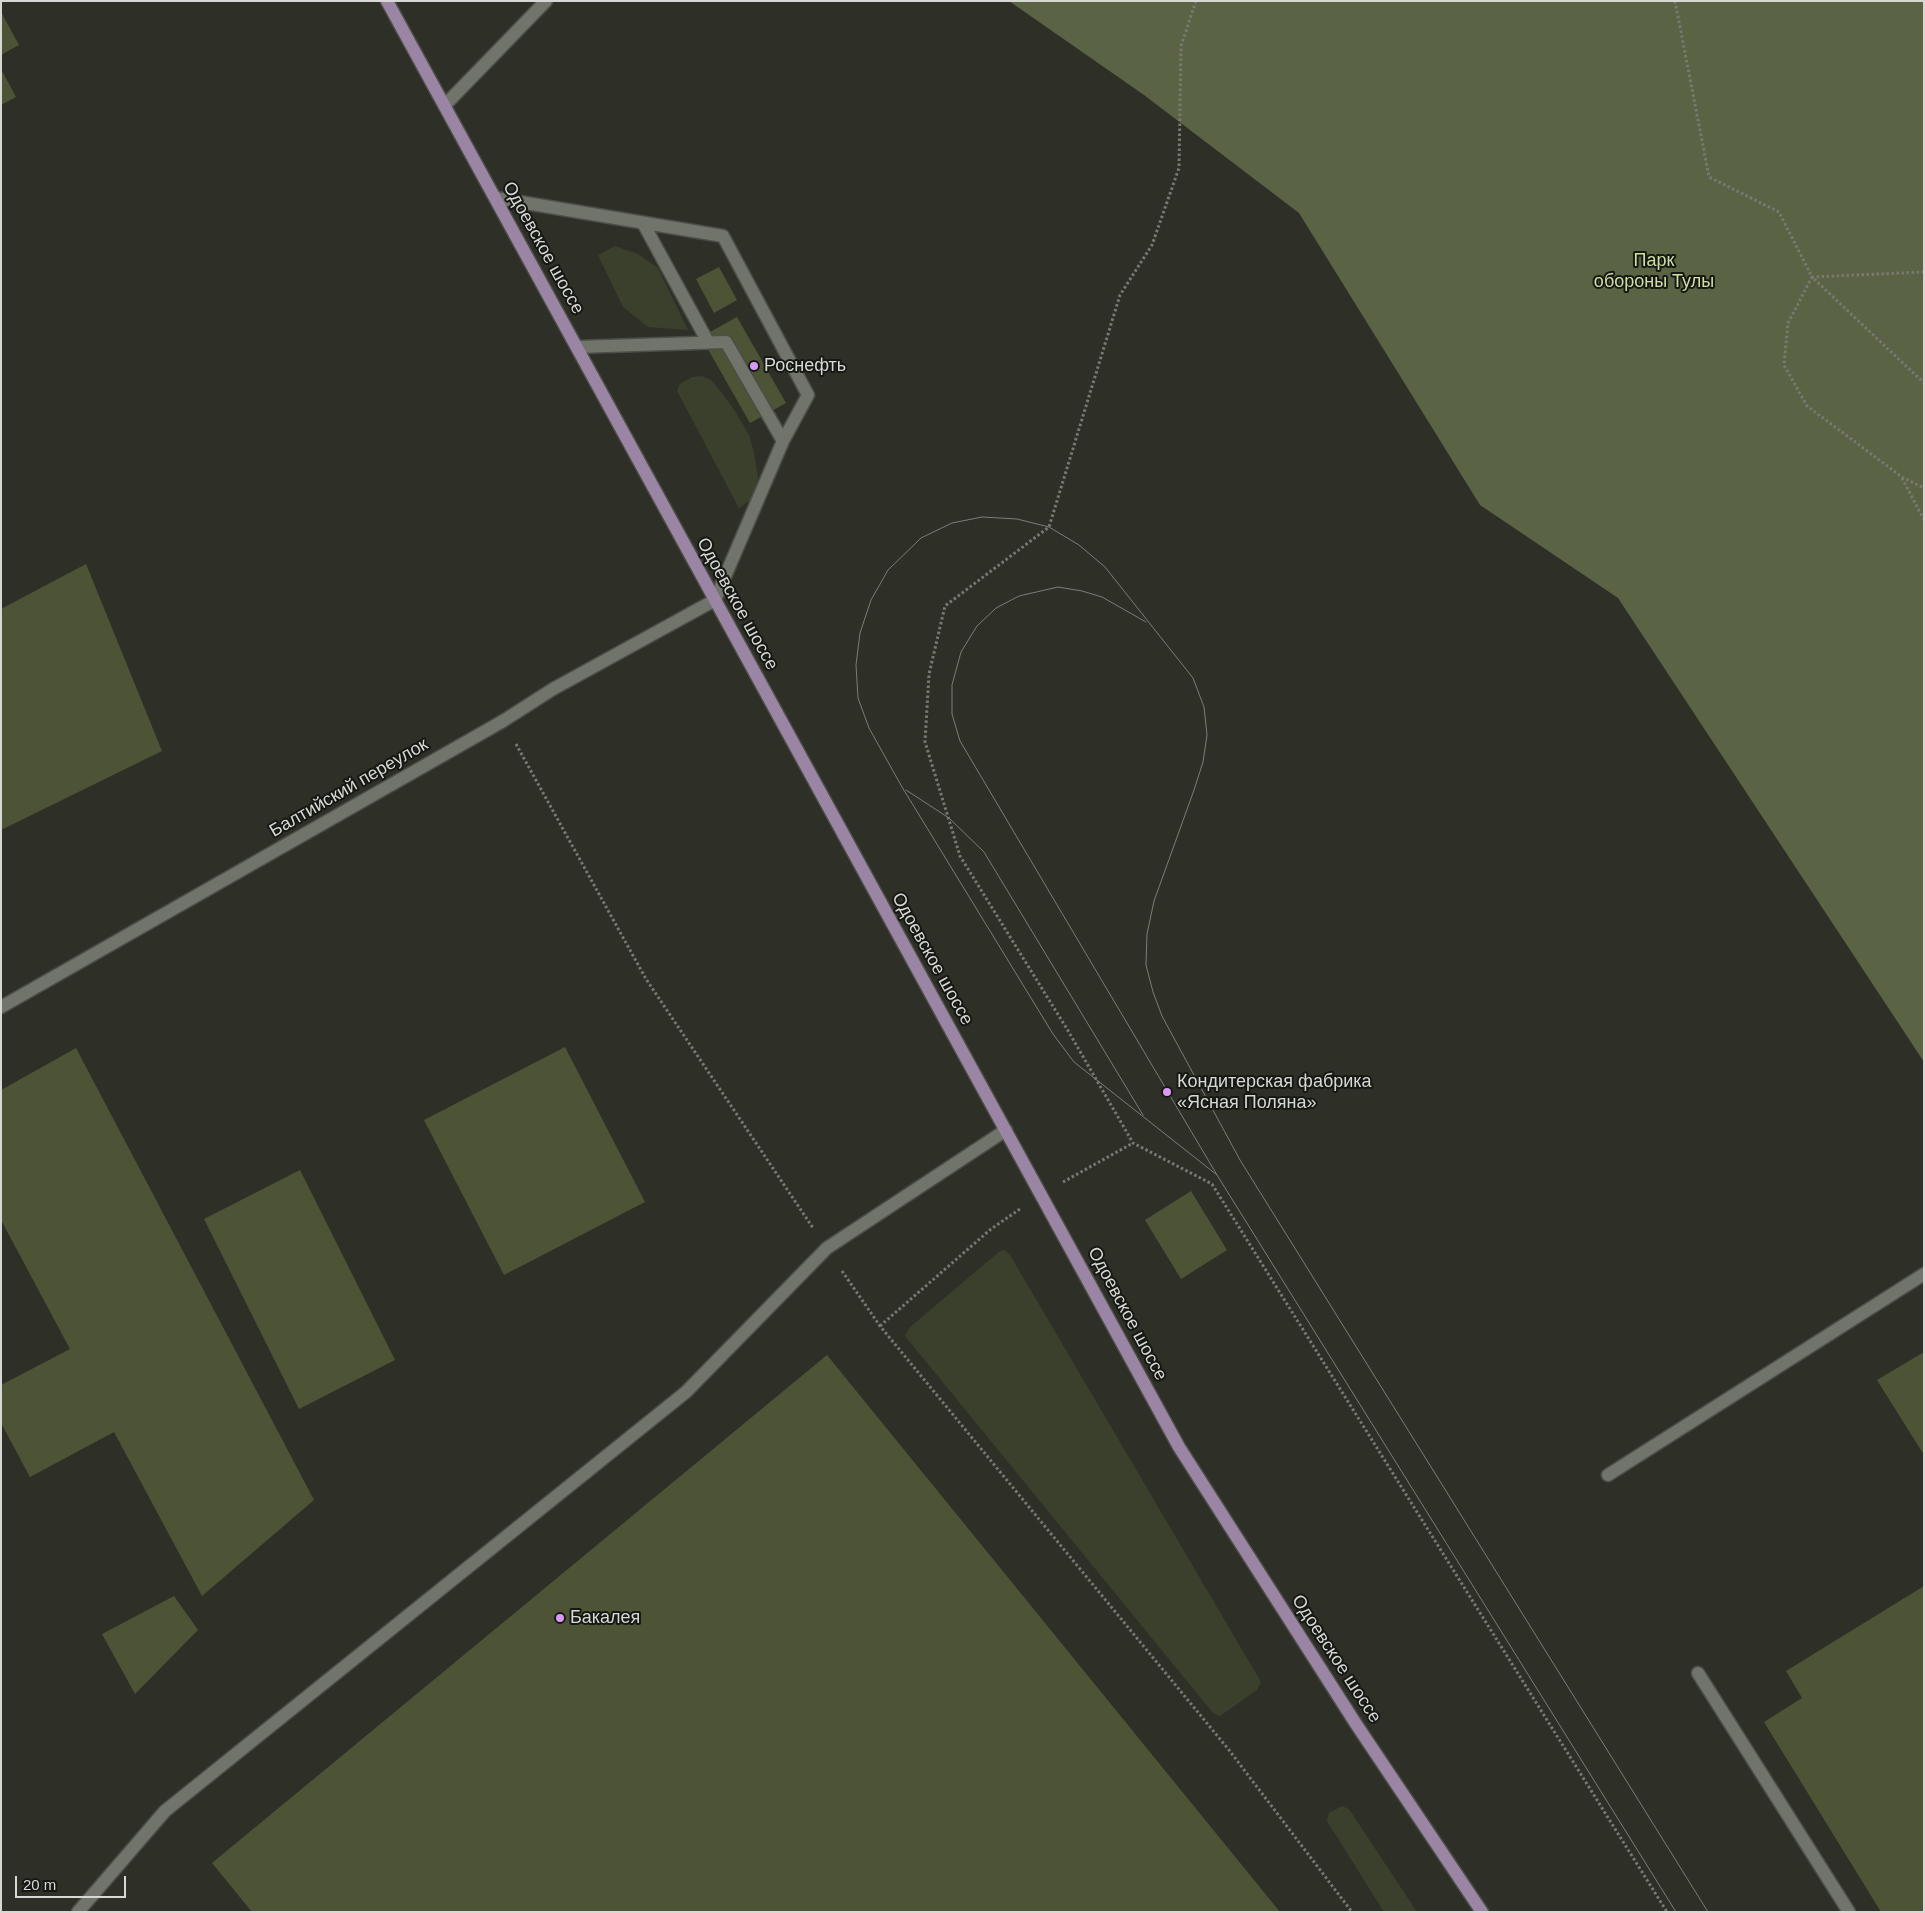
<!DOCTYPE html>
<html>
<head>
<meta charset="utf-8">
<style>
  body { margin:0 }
  #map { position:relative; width:1925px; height:1913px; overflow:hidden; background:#2e3028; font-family:Helvetica,sans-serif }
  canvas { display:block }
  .frame { position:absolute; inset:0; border:2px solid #d7d8d3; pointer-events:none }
  .scale { position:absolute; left:15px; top:1876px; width:111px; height:22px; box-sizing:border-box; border:2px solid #d7d8d3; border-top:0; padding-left:6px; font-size:15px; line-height:18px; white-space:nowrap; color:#d7d8d3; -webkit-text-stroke:4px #161814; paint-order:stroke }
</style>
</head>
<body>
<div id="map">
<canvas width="1925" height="1913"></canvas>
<div class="frame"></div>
<div class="scale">20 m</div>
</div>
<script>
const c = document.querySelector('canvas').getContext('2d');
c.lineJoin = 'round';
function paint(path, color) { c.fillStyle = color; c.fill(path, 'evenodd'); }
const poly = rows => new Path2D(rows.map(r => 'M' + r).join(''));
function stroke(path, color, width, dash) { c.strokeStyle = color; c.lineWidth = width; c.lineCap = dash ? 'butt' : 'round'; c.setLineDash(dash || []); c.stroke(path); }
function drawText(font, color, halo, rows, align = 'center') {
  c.font = font + ' Helvetica,sans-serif'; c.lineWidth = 4; c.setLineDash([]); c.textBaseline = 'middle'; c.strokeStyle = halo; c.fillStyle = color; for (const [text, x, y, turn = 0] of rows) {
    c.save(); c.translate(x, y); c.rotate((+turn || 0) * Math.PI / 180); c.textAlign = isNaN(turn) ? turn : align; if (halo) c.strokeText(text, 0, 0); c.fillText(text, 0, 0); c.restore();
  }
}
const green = poly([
  [615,246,638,254,658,268,688,330,648,327,623,307,598,255],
  [702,376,711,380,719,389,735,411,749,435,754,453,758,478,753,498,739,508,677,391,680,384,692,377],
  [1005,1250,1010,1255,1261,1682,1257,1690,1220,1716,1213,1713,905,1336,910,1327,1000,1251],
  [1342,1806,1349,1809,1417,1912,1384,1912,1327,1821,1329,1813]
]);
const forest = poly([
  [1009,1,1924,1,1924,1062,1618,598,1480,505,1299,213,1144,95]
]);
const building = poly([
  [1,12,19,45,1,55],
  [1,69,16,97,1,105],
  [719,267,737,300,714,313,696,279],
  [737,317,786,403,750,423,701,337],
  [86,564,162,751,1,830,1,609],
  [565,1047,645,1202,504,1275,424,1120],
  [76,1048,314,1500,202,1596,114,1432,30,1477,1,1423,1,1385,70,1349,1,1220,1,1090],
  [300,1170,395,1360,299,1409,204,1219],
  [1191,1191,1227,1250,1181,1279,1145,1220],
  [1924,1352,1924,1455,1877,1380],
  [827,1355,1280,1912,252,1912,212,1863],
  [1924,1586,1924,1912,1881,1912,1764,1722,1802,1698,1786,1671],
  [174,1596,198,1630,135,1694,102,1634]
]);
const path = poly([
  [1196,1,1181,46,1179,168,1152,245,1120,295,1049,527,945,606,929,674,925,742,960,856,1067,1029,1133,1143,1212,1184,1667,1912],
  [1675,1,1709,177,1779,212,1812,277,1788,323,1784,365,1807,406,1902,477,1924,488],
  [1924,272,1812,277,1924,383],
  [1902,478,1924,520],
  [516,744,646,979,813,1228],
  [1063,1182,1133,1143],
  [842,1271,880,1326,1229,1750,1352,1912],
  [880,1326,991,1229,1020,1209]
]);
const lane = poly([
  [496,198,723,236,808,395,783,441],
  [643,223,708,342],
  [577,347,726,342,783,441,715,600],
  [1608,1475,1924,1274],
  [1698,1673,1849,1912],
  [78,1912,165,1811,686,1392,827,1248,1006,1130]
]);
const street = poly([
  [445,105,546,1],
  [1,1007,503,721,553,689,715,600]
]);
const primary = poly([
  [387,1,1179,1447,1356,1724,1482,1912]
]);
const tram = poly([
  [1146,622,1102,597,1082,591,1058,587,1019,596,996,608,977,626,961,652,952,685,952,714,960,741,1217,1175,1676,1912],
  [906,790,949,818,984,852,1143,1115],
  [1217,1175,1074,1062,1053,1034,902,787,869,728,858,698,856,665,860,633,871,600,888,570,921,538,952,523,982,517,1017,519,1049,527,1079,545,1105,567,1193,678,1204,707,1207,735,1203,762,1194,790,1154,901,1147,934,1146,965,1153,992,1162,1016,1240,1160,1708,1912]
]);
const markers = [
  [754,366,5,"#d99af7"],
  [1167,1092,5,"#d99af7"],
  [560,1618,5,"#d99af7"]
];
const streetNames = [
  ["Одоевское шоссе",543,248,61],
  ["Одоевское шоссе",737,604,61],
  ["Балтийский переулок",349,788,-30],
  ["Одоевское шоссе",932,959,61],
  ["Одоевское шоссе",1127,1314,62],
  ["Одоевское шоссе",1336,1659,57]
];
const parkNames = [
  ["Парк",1654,261],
  ["обороны Тулы",1654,282]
];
const poiNames = [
  ["Роснефть",764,366],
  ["Кондитерская фабрика",1177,1082],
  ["«Ясная Поляна»",1177,1103],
  ["Бакалея",570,1618]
];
paint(green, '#3a402c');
paint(forest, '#5a6343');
paint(building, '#4c5435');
stroke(lane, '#4c4e47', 15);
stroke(street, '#4c4e47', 15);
stroke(primary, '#4c4e47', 15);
stroke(path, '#787972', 3, [2.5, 2.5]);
stroke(lane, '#71746a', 12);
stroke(street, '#71746a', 12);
stroke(primary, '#9b85a4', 12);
stroke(tram, '#7b7d76', 1);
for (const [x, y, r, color] of markers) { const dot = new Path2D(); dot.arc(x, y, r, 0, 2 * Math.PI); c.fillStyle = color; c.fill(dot); stroke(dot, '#161814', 2); }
drawText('18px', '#d7d8d3', '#161814', streetNames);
drawText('18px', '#cfdfa4', '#161814', parkNames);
drawText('18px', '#d7d8d3', '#161814', poiNames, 'left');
</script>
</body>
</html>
